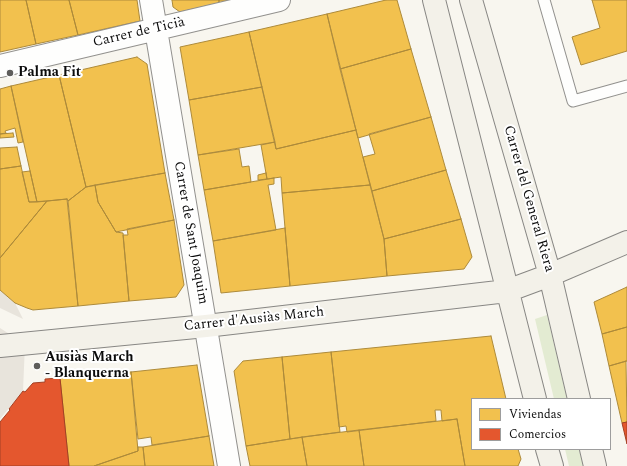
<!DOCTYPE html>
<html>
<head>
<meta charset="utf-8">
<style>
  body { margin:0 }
  #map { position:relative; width:627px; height:466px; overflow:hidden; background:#f8f6ef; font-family:Spectral,serif }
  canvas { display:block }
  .legend { position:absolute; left:471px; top:398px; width:140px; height:52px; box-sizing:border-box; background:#fff; border:1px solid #9d9d9d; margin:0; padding:5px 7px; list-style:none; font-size:12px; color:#0b0b0b }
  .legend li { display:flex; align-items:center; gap:8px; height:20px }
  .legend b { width:20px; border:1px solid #9d9d9d }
</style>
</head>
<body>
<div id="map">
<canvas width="627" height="466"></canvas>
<ul class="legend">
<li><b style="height:11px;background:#f2c14e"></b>Viviendas</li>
<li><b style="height:11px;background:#e4572e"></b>Comercios</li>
</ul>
</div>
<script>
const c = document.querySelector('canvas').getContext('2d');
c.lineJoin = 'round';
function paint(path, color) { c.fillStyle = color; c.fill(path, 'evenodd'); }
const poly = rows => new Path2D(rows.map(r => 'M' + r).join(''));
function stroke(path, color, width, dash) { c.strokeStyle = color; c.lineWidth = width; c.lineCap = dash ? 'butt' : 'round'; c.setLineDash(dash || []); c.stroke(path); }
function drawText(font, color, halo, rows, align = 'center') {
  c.font = font + ' Spectral,serif'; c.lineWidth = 4; c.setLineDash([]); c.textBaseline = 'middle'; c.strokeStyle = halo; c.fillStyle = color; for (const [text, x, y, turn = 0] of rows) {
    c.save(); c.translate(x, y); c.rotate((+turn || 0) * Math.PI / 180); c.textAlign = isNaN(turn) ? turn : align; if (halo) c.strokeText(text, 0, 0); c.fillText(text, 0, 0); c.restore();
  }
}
const green = poly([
  [547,315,567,399,554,399,535,319],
  [565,449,579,449,583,466,569,466]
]);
const plaza = poly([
  [0,290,15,303,23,319,0,308],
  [0,328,25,344,23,391,0,419]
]);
const homes = poly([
  [0,0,26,0,36,44,0,52,0,0],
  [26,0,69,0,78,35,36,44,26,0],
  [69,0,137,0,140,21,78,35,69,0],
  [172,0,219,0,219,3,180,12,173,7,172,0],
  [219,0,231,0,219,3,219,0],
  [386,0,397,0,411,49,340,69,327,14,386,0],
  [592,0,627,0,627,51,581,65,572,37,600,28,592,0],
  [327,14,356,130,276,149,249,32,327,14],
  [249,32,262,87,189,100,180,47,249,32],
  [411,49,431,117,358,138,340,69,411,49],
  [137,57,147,64,165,173,86,187,59,75,137,57],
  [59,75,86,187,68,201,67,199,37,202,11,86,59,75],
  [11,86,23,142,18,143,15,128,5,131,6,133,0,134,0,89,11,86],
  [262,87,275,142,198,155,189,100,262,87],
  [431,117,446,170,372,191,363,157,375,154,369,134,431,117],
  [356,130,370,185,282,193,281,177,267,179,261,145,275,142,276,149,356,130],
  [13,133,14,137,0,138,0,134,13,133],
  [17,147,21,166,0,169,0,148,17,147],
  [239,149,242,167,249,166,251,182,204,190,198,155,239,149],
  [21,166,29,202,47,201,0,258,0,169,21,166],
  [446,170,461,219,384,239,372,191,446,170],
  [30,171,37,202,29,202,22,172,30,171],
  [165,173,174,220,116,232,98,202,95,185,165,173],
  [266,173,267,179,258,180,258,175,266,173],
  [274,178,274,184,268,185,276,230,213,241,204,190,274,178],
  [95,185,98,202,116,232,123,233,129,301,78,306,68,201,86,187,95,185],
  [370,185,384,239,387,276,290,286,282,193,370,185],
  [67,199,78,306,33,310,27,308,15,303,0,290,0,258,47,201,67,199],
  [461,219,472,257,464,269,387,276,384,239,461,219],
  [174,220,184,285,176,297,129,301,123,235,128,235,127,229,174,220],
  [285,228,290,286,221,293,213,241,285,228],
  [627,287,627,327,602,334,594,302,627,287],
  [627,327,627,361,609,366,602,334,627,327],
  [491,336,506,399,472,399,472,449,518,449,521,459,518,466,465,466,457,419,442,421,441,410,435,410,436,421,347,432,346,426,339,427,331,352,491,336],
  [331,352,340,432,290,439,282,357,331,352],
  [282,357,290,439,246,446,234,371,243,361,282,357],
  [626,361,627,422,622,423,609,366,626,361],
  [197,365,209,436,152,445,151,437,138,439,131,372,197,365],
  [131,372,138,451,94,466,69,466,60,378,131,372],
  [457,419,465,466,364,466,359,430,457,419],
  [359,430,364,466,307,466,302,437,359,430],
  [209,436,214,466,145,466,143,447,209,436],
  [302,437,307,466,250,466,246,446,302,437],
  [138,447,143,447,145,466,94,466,138,451,138,447]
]);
const shops = poly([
  [60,378,69,466,0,466,0,422,10,410,9,409,23,391,25,392,33,383,45,382,45,379,60,378],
  [627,422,627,444,622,423,627,422]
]);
const lane = poly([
  [544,0,573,101,627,86]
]);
const street = poly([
  [151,0,229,466],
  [0,66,279,0]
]);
const secondary = poly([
  [434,0,535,399],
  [471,0,550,275,579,399],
  [0,346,206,326,507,291,550,275,627,242],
  [547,449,552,466],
  [591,449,595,466]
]);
const markers = [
  [10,73,4,"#5e5d5b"],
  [37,366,4,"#5e5d5b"]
];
const streetNames = [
  ["Carrer de Ticià",139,33,-13],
  ["Carrer del General Riera",528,199,74],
  ["Carrer de Sant Joaquim",190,233,80],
  ["Carrer d'Ausiàs March",254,320,-6]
];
const poiNames = [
  ["Palma Fit",18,73],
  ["Ausiàs March",45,358],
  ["- Blanquerna",45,374]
];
paint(green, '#e3ebd2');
paint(plaza, '#e8e4dc');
paint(homes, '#f2c14e');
stroke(homes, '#ad8a3a', 1);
paint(shops, '#e4572e');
stroke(shops, '#a34024', 1);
stroke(lane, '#92918e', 13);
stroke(street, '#92918e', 24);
stroke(secondary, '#888784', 24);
stroke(lane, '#fefefd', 11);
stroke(street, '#fefefd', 22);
stroke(secondary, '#f3f1e9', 22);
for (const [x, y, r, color] of markers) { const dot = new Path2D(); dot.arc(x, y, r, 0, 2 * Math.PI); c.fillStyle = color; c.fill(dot); stroke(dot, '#fff', 1.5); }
drawText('14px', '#0b0b0b', '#fff', streetNames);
drawText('bold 14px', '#0b0b0b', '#fff', poiNames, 'left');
</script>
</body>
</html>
